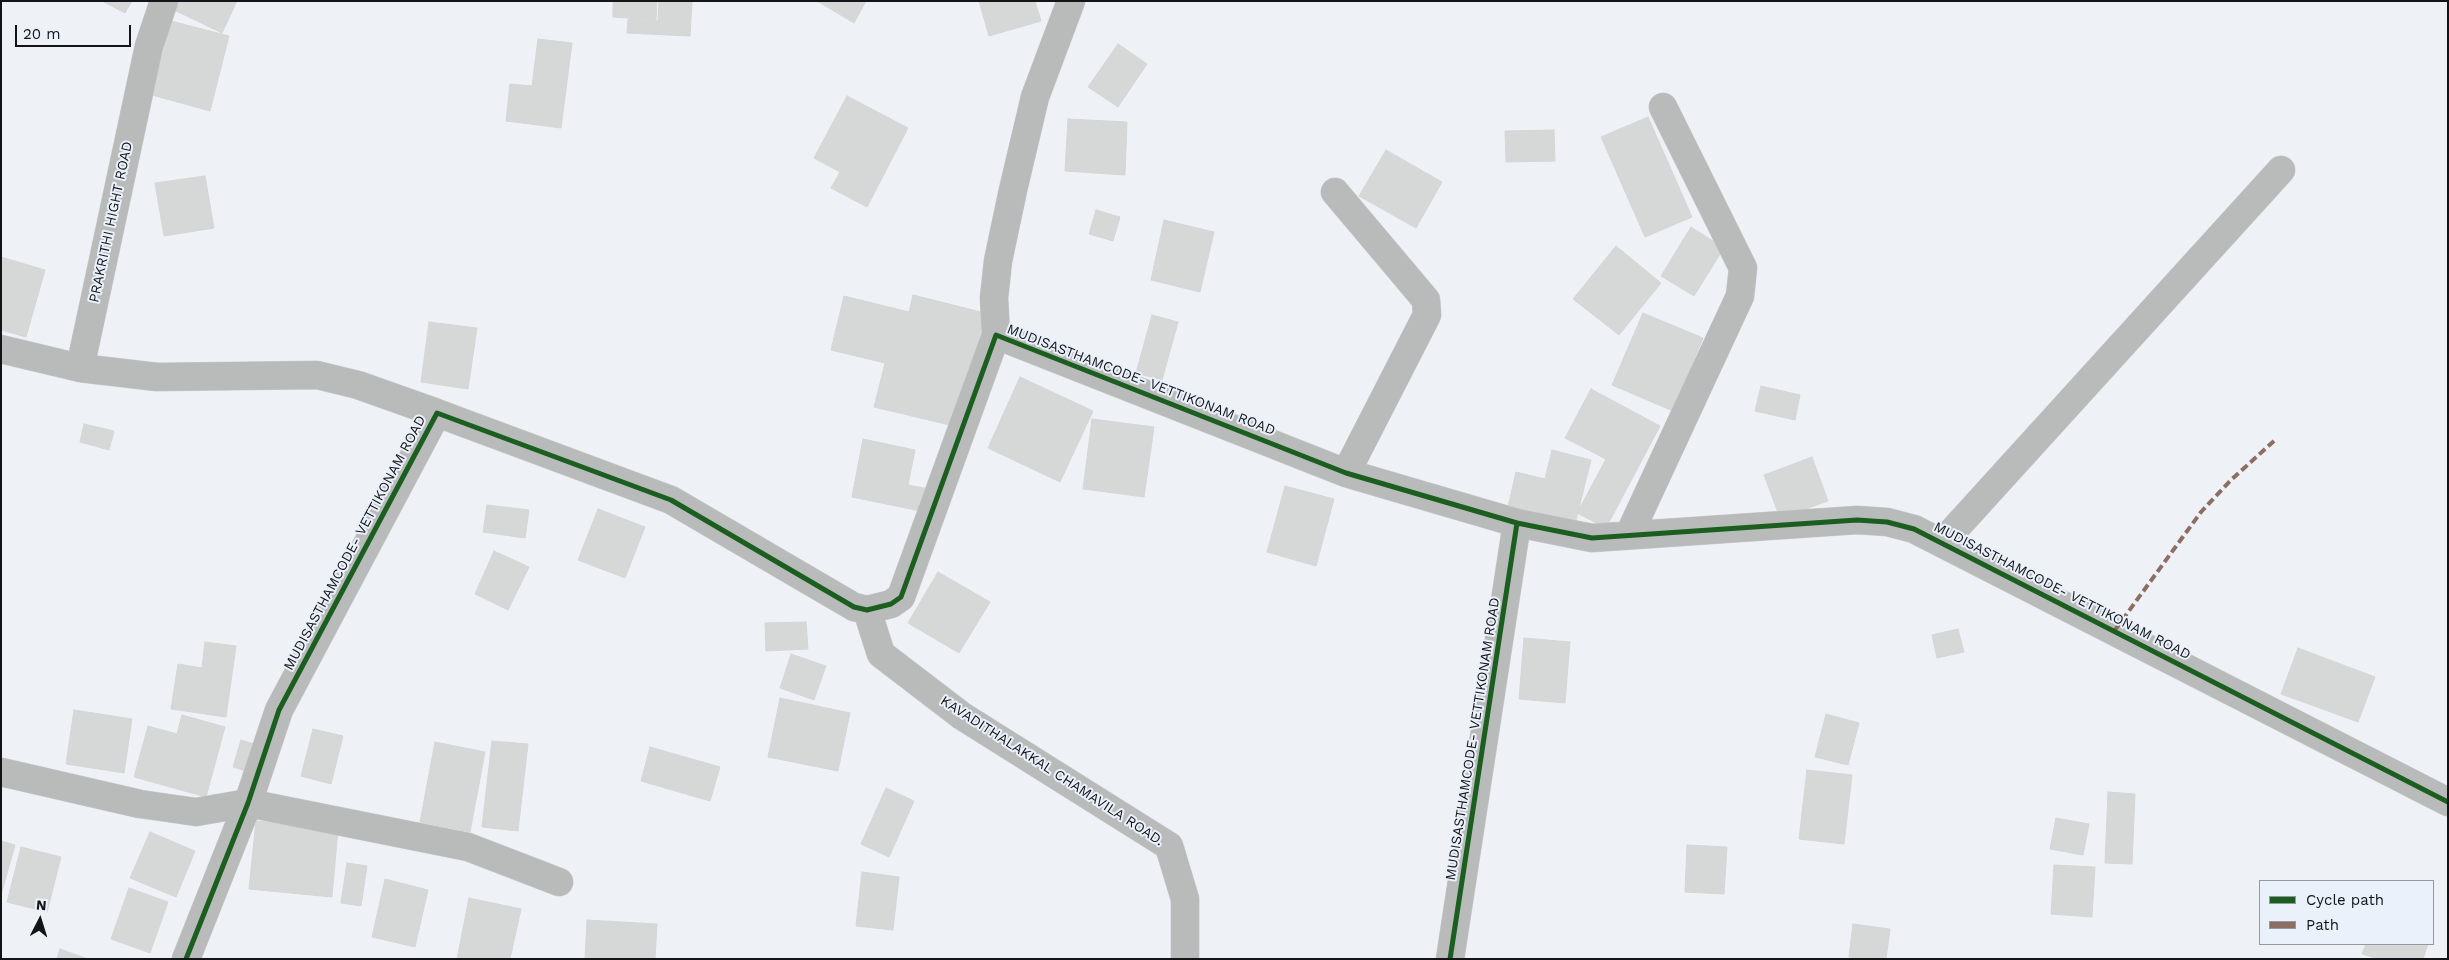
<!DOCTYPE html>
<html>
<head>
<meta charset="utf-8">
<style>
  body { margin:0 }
  #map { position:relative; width:2449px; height:960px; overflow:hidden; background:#eef2f6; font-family:"Work Sans",sans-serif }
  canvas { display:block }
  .frame { position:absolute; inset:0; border:2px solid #121417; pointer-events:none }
  .legend { position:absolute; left:2259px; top:880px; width:175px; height:65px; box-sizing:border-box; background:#ebf1fa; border:1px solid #94999f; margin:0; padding:6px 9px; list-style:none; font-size:15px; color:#121417 }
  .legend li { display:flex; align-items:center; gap:10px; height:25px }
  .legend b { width:25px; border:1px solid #94999f }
  .north { position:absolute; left:15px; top:895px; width:50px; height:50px; -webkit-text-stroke:4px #ebf1fa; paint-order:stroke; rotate:5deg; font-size:14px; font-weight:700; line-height:20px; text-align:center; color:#121417 }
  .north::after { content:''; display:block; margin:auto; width:18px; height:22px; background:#121417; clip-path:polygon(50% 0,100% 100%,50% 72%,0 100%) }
  .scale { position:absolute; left:15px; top:25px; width:116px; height:22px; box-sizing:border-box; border:2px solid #121417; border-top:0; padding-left:6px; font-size:15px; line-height:18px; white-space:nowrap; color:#121417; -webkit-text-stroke:4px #ebf1fa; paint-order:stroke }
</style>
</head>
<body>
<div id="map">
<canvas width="2449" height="960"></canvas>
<div class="frame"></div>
<ul class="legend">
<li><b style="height:6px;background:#1b5e20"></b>Cycle path</li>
<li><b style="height:6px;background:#8d6e63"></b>Path</li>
</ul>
<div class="north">N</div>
<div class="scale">20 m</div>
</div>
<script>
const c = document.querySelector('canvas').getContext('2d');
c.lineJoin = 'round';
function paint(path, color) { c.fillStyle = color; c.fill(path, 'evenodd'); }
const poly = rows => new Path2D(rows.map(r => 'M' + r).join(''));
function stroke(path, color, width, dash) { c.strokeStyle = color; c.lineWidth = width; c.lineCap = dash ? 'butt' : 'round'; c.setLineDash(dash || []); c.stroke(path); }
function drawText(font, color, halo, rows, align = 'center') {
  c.font = font + ' "Work Sans",sans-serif'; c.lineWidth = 4; c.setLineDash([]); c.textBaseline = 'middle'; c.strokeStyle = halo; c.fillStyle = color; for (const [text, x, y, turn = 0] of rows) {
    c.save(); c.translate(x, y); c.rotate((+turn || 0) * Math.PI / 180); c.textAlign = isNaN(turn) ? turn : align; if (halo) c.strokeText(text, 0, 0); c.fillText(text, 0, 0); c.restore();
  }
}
const building = poly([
  [102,1,132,1,125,13,102,1],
  [170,1,237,1,222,33,168,7,170,1],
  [613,1,657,1,656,20,613,17,613,1],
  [659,1,692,1,690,36,627,33,628,19,658,21,659,1],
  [817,1,866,1,854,23,817,1],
  [979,1,1035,1,1041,21,989,36,979,1],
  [171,21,229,36,210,111,152,95,171,21],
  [538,39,572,43,561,128,506,121,510,84,532,86,538,39],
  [1118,44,1147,64,1118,107,1088,87,1118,44],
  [847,96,908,128,867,207,831,188,840,172,814,158,847,96],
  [1648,117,1692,217,1645,237,1601,137,1648,117],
  [1068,119,1127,122,1125,175,1065,171,1068,119],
  [1554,130,1555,161,1506,162,1505,131,1554,130],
  [1386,150,1442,182,1416,228,1359,196,1386,150],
  [205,176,214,228,164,236,155,183,205,176],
  [1096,210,1120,217,1113,241,1089,234,1096,210],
  [1164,220,1214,232,1200,292,1151,280,1164,220],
  [1691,227,1724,248,1694,296,1661,276,1691,227],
  [1616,246,1661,283,1619,335,1573,299,1616,246],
  [1,257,45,270,26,337,1,330,1,257],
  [913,295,985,313,958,427,874,407,885,363,831,350,844,296,909,312,913,295],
  [1643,313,1703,338,1673,411,1612,385,1643,313],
  [1152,315,1178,322,1162,380,1136,373,1152,315],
  [429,322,477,328,468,389,421,382,429,322],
  [1020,377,1093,411,1060,482,988,448,1020,377],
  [1761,386,1800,395,1795,420,1755,411,1761,386],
  [1591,389,1660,426,1606,528,1577,513,1606,459,1565,438,1591,389],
  [1092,419,1154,427,1144,497,1083,489,1092,419],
  [84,424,114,431,109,450,80,442,84,424],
  [863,439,915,450,908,485,929,489,925,512,852,497,863,439],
  [1552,450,1591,460,1575,524,1508,507,1516,472,1545,479,1552,450],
  [1812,457,1828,501,1780,518,1764,475,1812,457],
  [1285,486,1334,499,1316,566,1267,552,1285,486],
  [487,505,529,510,525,538,483,532,487,505],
  [598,509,645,527,625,578,578,560,598,509],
  [494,551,529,567,508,610,475,594,494,551],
  [938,572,990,602,959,653,908,623,938,572],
  [806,622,808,649,766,651,765,623,806,622],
  [1958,629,1964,652,1937,658,1932,635,1958,629],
  [1524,638,1570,642,1565,703,1519,699,1524,638],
  [205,642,236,646,226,717,171,709,178,664,202,668,205,642],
  [2298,648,2375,677,2358,722,2281,694,2298,648],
  [791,654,826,666,814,700,780,688,791,654],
  [780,698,850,713,838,771,768,757,780,698],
  [74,710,132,719,124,773,66,764,74,710],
  [1826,714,1859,723,1848,765,1815,757,1826,714],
  [182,715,225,727,206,797,134,777,148,726,177,734,182,715],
  [313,729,343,736,331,784,301,776,313,729],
  [241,740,264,747,255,774,233,767,241,740],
  [492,741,528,744,518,831,482,827,492,741],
  [435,742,485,752,470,832,420,822,435,742],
  [650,747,720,767,710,801,641,781,650,747],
  [1807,770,1852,775,1844,844,1799,839,1807,770],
  [886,788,914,801,889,857,861,844,886,788],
  [2108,792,2135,794,2132,864,2105,863,2108,792],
  [2056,818,2089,824,2083,855,2050,849,2056,818],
  [256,821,338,829,332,897,249,889,256,821],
  [150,832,195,851,176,897,130,878,150,832],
  [1,841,15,845,1,895,1,841],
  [1687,845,1727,847,1724,894,1685,892,1687,845],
  [21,847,61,857,47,912,7,902,21,847],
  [347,863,367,866,361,906,341,903,347,863],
  [2054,865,2095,867,2092,917,2051,914,2054,865],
  [862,872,899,877,893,930,856,926,862,872],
  [385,879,428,890,415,947,372,937,385,879],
  [129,888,168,902,150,953,111,939,129,888],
  [469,898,521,909,510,959,457,959,469,898],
  [587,920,657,924,655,959,585,959,587,920],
  [1853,924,1890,929,1886,959,1849,957,1853,924],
  [2366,944,2428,944,2423,959,2379,959,2362,954,2366,944],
  [60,949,88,959,57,959,60,949]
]);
const street = poly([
  [164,1,149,46,80,368,157,377,317,375,358,385,437,413],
  [1335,192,1426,300,1427,315,1346,473],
  [996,335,994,298,998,261,1013,190,1035,97,1071,1],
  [1,349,80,368],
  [1517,523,1592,538,1857,520,1887,522,1914,529,2448,802],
  [1629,535,1740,296,1743,268,1663,107],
  [1942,543,2281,170],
  [867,610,881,654,962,716,1169,846,1185,899,1185,959],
  [1,772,140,804,196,812,248,803,468,847,559,882],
  [186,959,248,803,279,710,437,413,671,500,854,607,867,610,891,604,901,597,996,335,1346,473,1517,523,1450,959]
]);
const quiet = poly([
  [2115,630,2201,512,2231,480,2275,440]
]);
const cycleway = poly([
  [1517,523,1592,538,1857,520,1887,522,1914,529,2448,802],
  [186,959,248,803,279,710,437,413,671,500,854,607,867,610,891,604,901,597,996,335,1346,473,1517,523,1450,959]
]);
const streetNames = [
  ["PRAKRITHI HIGHT ROAD",111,222,-78],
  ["MUDISASTHAMCODE- VETTIKONAM ROAD",1141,380,21],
  ["MUDISASTHAMCODE- VETTIKONAM ROAD",355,543,-62],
  ["MUDISASTHAMCODE- VETTIKONAM ROAD",2062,591,27],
  ["MUDISASTHAMCODE- VETTIKONAM ROAD",1473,739,-81],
  ["KAVADITHALAKKAL CHAMAVILA ROAD.",1052,771,33]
];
paint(building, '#d6d8d8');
stroke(building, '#d5d5d6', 1);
stroke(street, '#ccced1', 29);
stroke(street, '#b8bbba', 28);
stroke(quiet, '#8d6e63', 4, [8, 4]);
stroke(cycleway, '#1b5e20', 5);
drawText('14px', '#121417', '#ebf1fa', streetNames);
</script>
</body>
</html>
